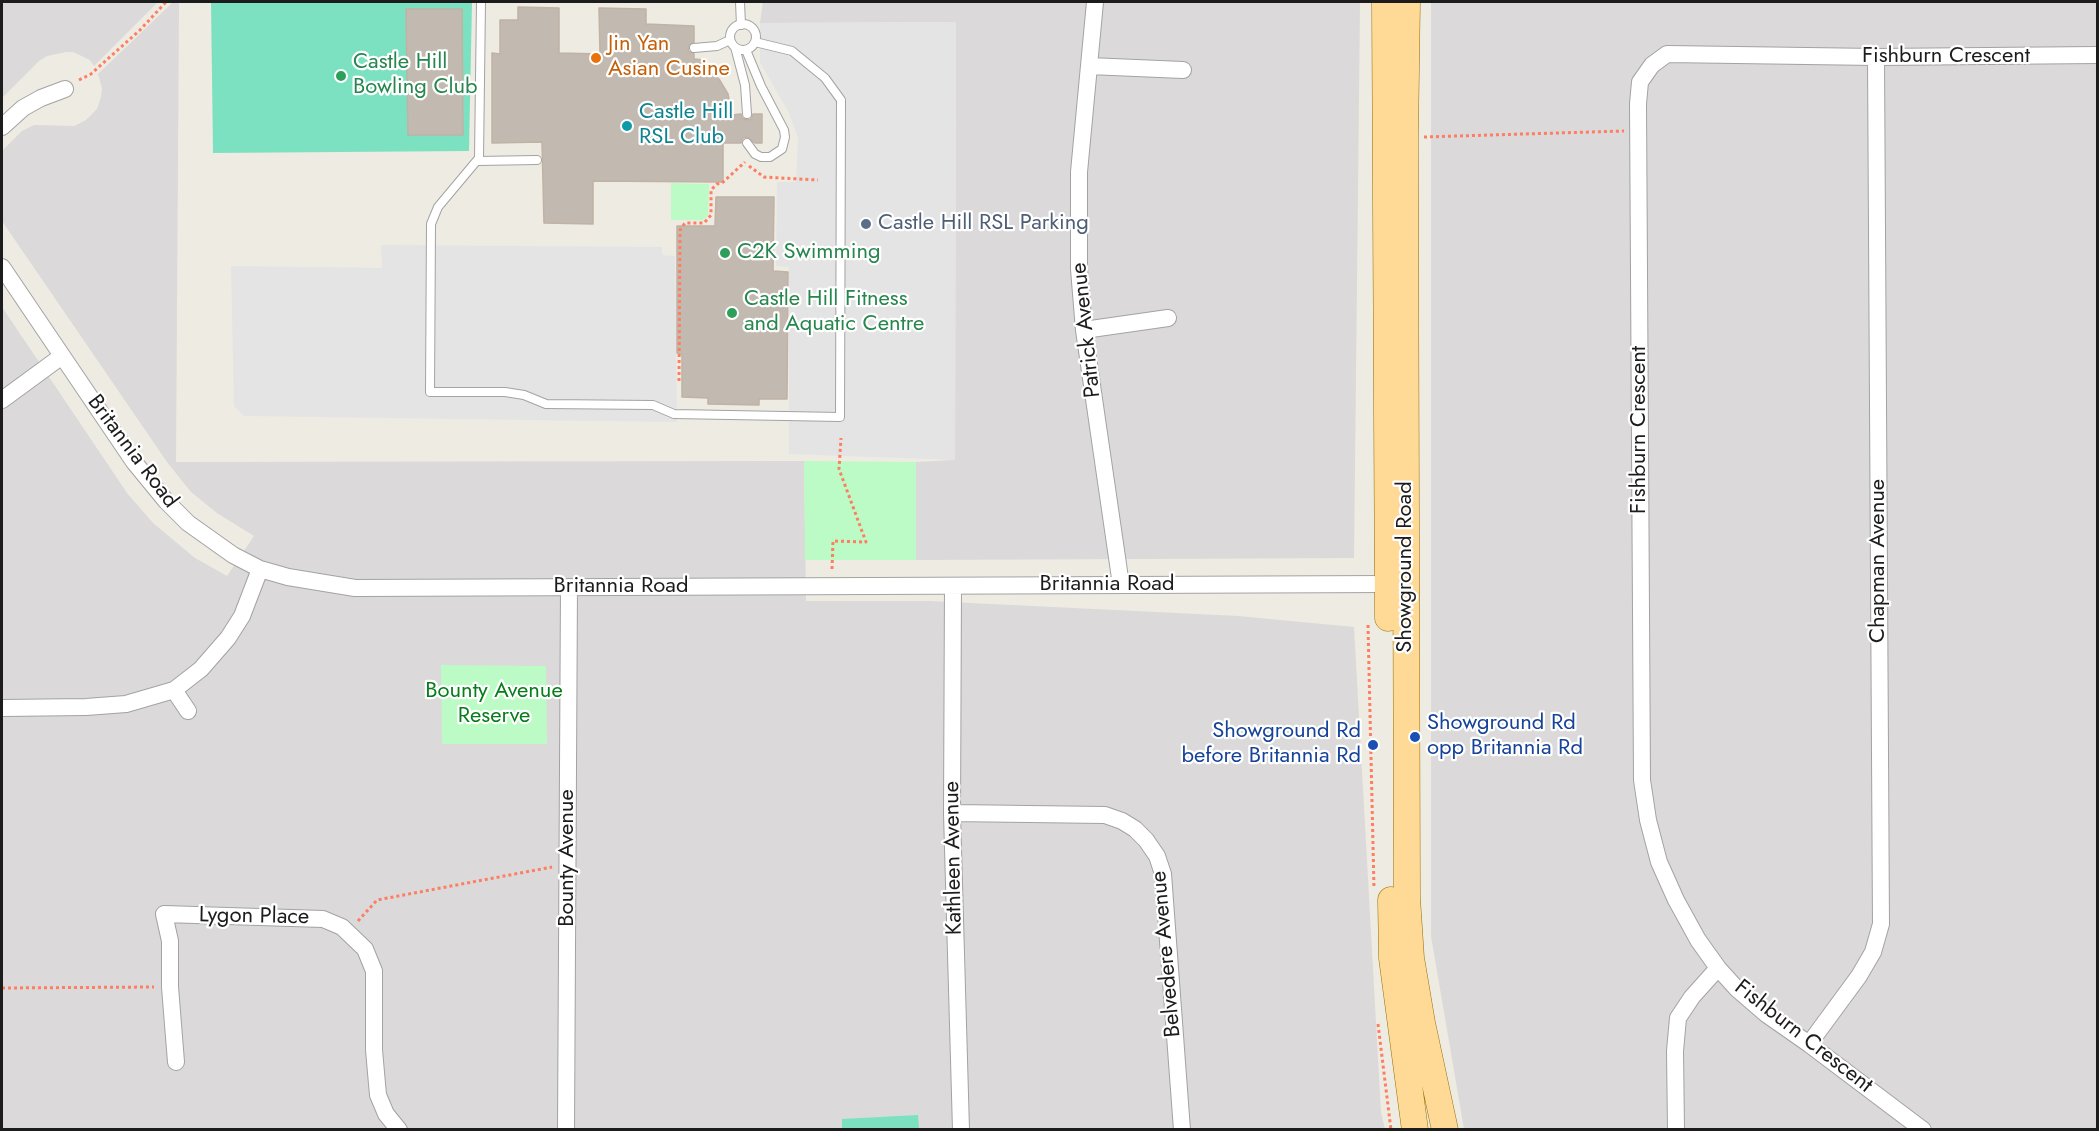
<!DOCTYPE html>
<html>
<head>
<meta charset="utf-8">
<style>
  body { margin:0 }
  #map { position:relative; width:2099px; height:1131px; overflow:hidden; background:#eeebe2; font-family:Jost,sans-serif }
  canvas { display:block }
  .frame { position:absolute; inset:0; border:3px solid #1c1c1c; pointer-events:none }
</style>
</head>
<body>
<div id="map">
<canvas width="2099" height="1131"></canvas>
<div class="frame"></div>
</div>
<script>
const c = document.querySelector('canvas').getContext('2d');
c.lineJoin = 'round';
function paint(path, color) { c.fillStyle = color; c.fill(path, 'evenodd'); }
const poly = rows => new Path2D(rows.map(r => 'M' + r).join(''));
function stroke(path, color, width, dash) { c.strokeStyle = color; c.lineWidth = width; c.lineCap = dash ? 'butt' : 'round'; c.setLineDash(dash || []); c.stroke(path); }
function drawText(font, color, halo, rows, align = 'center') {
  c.font = font + ' Jost,sans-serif'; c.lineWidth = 4.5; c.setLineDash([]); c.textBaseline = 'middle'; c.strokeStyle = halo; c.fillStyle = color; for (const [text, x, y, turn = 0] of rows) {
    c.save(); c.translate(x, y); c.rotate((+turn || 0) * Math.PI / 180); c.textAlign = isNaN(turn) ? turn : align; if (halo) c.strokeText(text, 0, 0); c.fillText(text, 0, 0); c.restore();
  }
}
const residential = poly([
  [2,2,158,2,94,66,90,60,73,52,66,52,47,56,39,61,2,98],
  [173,2,179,2,176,462,804,461,806,601,929,601,1238,616,1354,627,1381,1113,1385,1129,2,1129,2,307,127,493,153,523,195,558,227,576,254,536,217,513,191,492,167,462,2,221,2,151,22,131,34,125,74,126,86,120,97,109,101,97,102,88,98,74],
  [763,2,1360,2,1354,558,916,560,916,462,955,460,956,22,760,23],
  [1431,2,2097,2,2097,1129,1464,1129,1431,936]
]);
const park = poly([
  [671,183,709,184,708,216,703,220,671,220],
  [804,461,916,462,916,560,805,560],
  [441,665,546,666,547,744,442,744]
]);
const pitch = poly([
  [211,2,472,2,469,151,213,153],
  [918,1115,919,1129,842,1129,842,1119]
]);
const parking = poly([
  [956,22,955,460,789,454,789,267,776,266,777,182,796,182,798,138,789,113,760,62,760,23],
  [381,245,662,247,662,255,675,256,677,422,244,416,234,406,231,266,382,268]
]);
const building = poly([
  [518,7,559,8,559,53,600,54,599,8,646,9,646,24,694,26,694,42,689,45,688,51,694,54,694,59,704,60,704,67,719,79,728,94,732,115,741,114,742,118,747,120,751,119,753,114,762,114,762,143,755,143,747,137,743,138,741,143,723,143,723,182,593,181,593,224,544,223,542,142,492,143,492,53,500,54,500,20,518,20,518,7],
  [406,9,462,9,463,135,408,135,406,9],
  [716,197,774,197,773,271,788,272,787,399,759,399,759,405,708,404,708,398,682,397,682,354,677,353,677,226,715,226,716,197]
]);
const path = poly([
  [79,80,91,74,140,30,166,2],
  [1424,137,1624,131],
  [749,166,764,177,818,180],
  [679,381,680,230,685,223,704,223,711,215,711,190,717,184,722,183,745,162],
  [832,569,833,541,866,542,839,469,841,438],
  [1368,625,1374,889],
  [358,921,377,900,552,867],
  [2,988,154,987],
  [1378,1024,1391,1130]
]);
const service = poly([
  [481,2,479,158,438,207,431,224,430,392,505,392,524,395,546,404,653,405,674,414,840,417,841,100,825,78,792,51,755,42],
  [740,2,741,25],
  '730 37a13 13 0 1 1 26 0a13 13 0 1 1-26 0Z',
  [735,47,745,85,747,114],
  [694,48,717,46,730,40],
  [746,50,761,86,784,130,785,137,782,149,770,157,761,157,755,154,747,143],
  [477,161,537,160]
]);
const minor = poly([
  [1095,2,1079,172,1079,269,1084,330,1121,585],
  [1089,66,1183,70],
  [2,127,23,108,41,98,65,89],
  [2,267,134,462,166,501,188,523,233,555,260,569,288,577,355,588,1388,584],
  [1084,330,1168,318],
  [2,400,62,356],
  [953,586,952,813,961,1130],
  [174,690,188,711],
  [2,708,86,707,126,704,174,690,201,669,228,638,242,616,260,569],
  [952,813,1105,815,1122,821,1135,829,1146,840,1157,856,1163,874,1182,1130],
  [1809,1044,1859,976,1873,952,1881,924,1876,57],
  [176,1062,170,987,170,941,164,914,323,919,342,927,365,949,374,971,374,1050,378,1095,386,1114,399,1130],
  [566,1130,569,587],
  [1676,1130,1675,1051,1678,1018,1692,997,1718,968],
  [1923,1130,1809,1044,1766,1014,1737,989,1718,968,1698,940,1676,900,1659,862,1648,820,1642,780,1638,104,1640,82,1652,65,1667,54,1876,57,2098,55]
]);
const primary = poly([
  [1385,2,1388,618],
  [1407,2,1405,137,1407,898,1411,958,1422,1023,1445,1130],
  [1391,900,1392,958,1415,1130]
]);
const markers = [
  [596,58,6,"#e8710a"],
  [341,76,6,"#2e9e5b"],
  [627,126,6,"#0f9aa8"],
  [866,224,6,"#5c6f8a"],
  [725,253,6,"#2e9e5b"],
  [732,313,6,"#2e9e5b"],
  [1415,737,6,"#1a4fb4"],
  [1373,745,6,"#1a4fb4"]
];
const foodNames = [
  ["Jin Yan",608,45],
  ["Asian Cusine",608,70]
];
const streetNames = [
  ["Fishburn Crescent",1946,57],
  ["Patrick Avenue",1087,330,-96],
  ["Fishburn Crescent",1640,430,-90],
  ["Britannia Road",132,452,53],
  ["Chapman Avenue",1879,561,-90],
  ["Showground Road",1406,567,-90],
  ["Britannia Road",1107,585],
  ["Britannia Road",621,587],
  ["Bounty Avenue",568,858,-90],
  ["Kathleen Avenue",954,858,-91],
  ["Lygon Place",254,917,1],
  ["Belvedere Avenue",1167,954,-95],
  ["Fishburn Crescent",1803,1037,38]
];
const leisureNames = [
  ["Castle Hill",353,63],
  ["Bowling Club",353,88],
  ["C2K Swimming",737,253],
  ["Castle Hill Fitness",744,300],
  ["and Aquatic Centre",744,325]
];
const cultureNames = [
  ["Castle Hill",639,113],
  ["RSL Club",639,138]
];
const serviceNames = [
  ["Castle Hill RSL Parking",878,224]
];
const parkNames = [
  ["Bounty Avenue",494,692],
  ["Reserve",494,717]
];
const transitNames = [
  ["Showground Rd",1427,724],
  ["opp Britannia Rd",1427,749],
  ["Showground Rd",1361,732,"right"],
  ["before Britannia Rd",1361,757,"right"]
];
paint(residential, '#dbd9d9');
paint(park, '#bcfbc5');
paint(pitch, '#7ce1c1');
paint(parking, '#e4e4e4');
paint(building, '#c2bab1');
stroke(building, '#c0b2a4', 1.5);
stroke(service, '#a3a3a3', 10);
stroke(minor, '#a3a3a3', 18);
stroke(primary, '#956e00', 27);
stroke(path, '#fe7e62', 3, [3, 3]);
stroke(service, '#fff', 8);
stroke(minor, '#fff', 16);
stroke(primary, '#ffd996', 26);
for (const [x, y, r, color] of markers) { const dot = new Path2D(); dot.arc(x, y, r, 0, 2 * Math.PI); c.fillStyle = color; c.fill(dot); stroke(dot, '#fff', 2); }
drawText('22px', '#c56008', '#fff', foodNames, 'left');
drawText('22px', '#1c1c1c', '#fff', streetNames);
drawText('22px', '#27864d', '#fff', leisureNames, 'left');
drawText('22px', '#0d838f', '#fff', cultureNames, 'left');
drawText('22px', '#4e5e75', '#fff', serviceNames, 'left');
drawText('22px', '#077d1a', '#fff', parkNames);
drawText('22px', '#164399', '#fff', transitNames, 'left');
</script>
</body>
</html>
